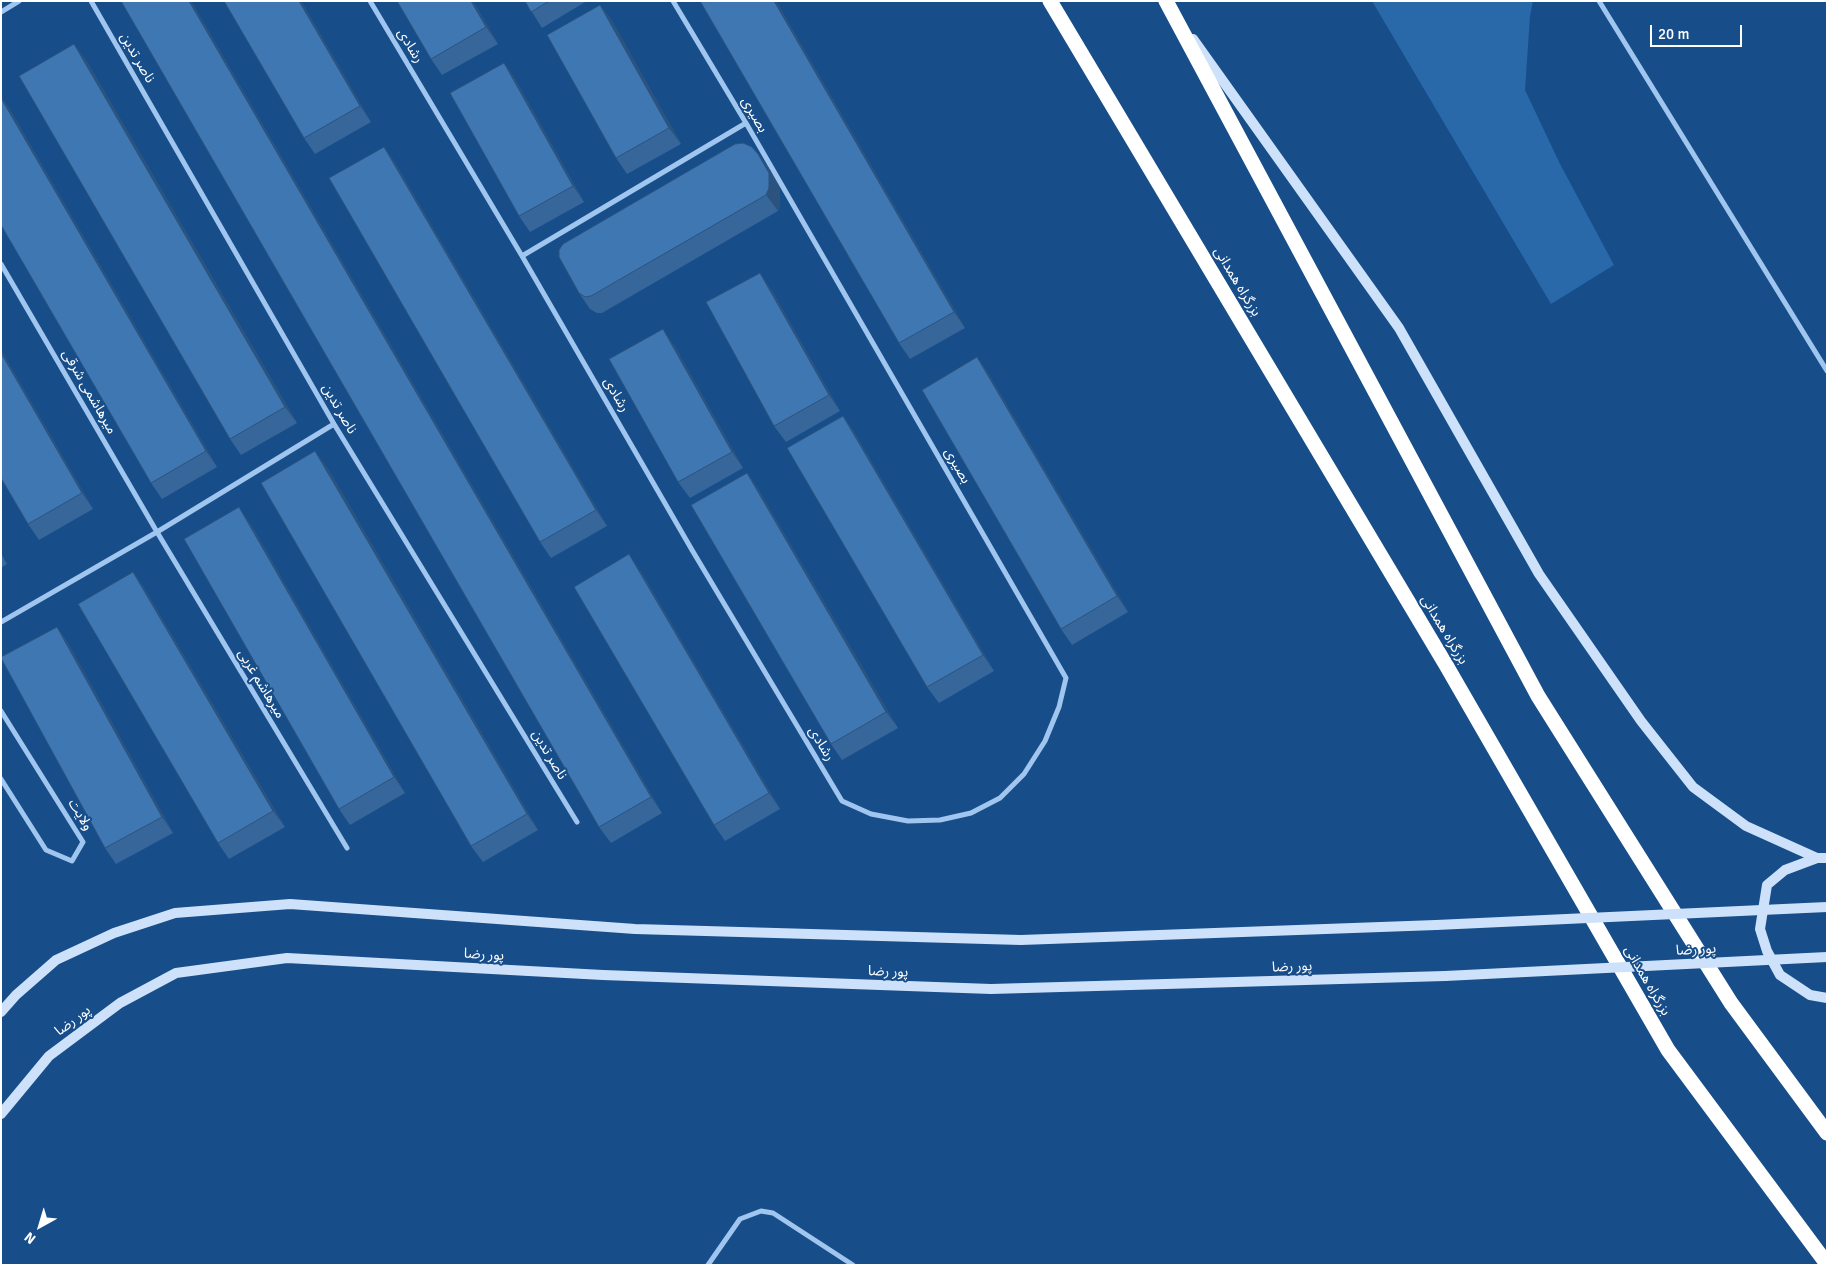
<!DOCTYPE html>
<html>
<head>
<meta charset="utf-8">
<style>
  body { margin:0 }
  #map { position:relative; width:1828px; height:1266px; overflow:hidden; background:#174e8a; font-family:Signika,sans-serif }
  canvas { display:block }
  .frame { position:absolute; inset:0; border:2px solid #fff; pointer-events:none }
  .north { position:absolute; left:15px; top:1201px; width:50px; height:50px; -webkit-text-stroke:4px #174e8a; paint-order:stroke; rotate:219deg; font-size:14px; font-weight:700; line-height:20px; text-align:center; color:#fff }
  .north::after { content:''; display:block; margin:auto; width:18px; height:22px; background:#fff; clip-path:polygon(50% 0,100% 100%,50% 72%,0 100%) }
  .scale { position:absolute; left:1650px; top:25px; width:92px; height:22px; box-sizing:border-box; border:2px solid #fff; border-top:0; padding-left:6px; font-size:15px; line-height:18px; white-space:nowrap; color:#fff; -webkit-text-stroke:4px #174e8a; paint-order:stroke }
</style>
</head>
<body>
<div id="map">
<canvas width="1828" height="1266"></canvas>
<div class="frame"></div>
<div class="north">N</div>
<div class="scale">20 m</div>
</div>
<script>
const c = document.querySelector('canvas').getContext('2d');
c.lineJoin = 'round';
function paint(path, color) { c.fillStyle = color; c.fill(path, 'evenodd'); }
const poly = rows => new Path2D(rows.map(r => 'M' + r).join(''));
function stroke(path, color, width, dash) { c.strokeStyle = color; c.lineWidth = width; c.lineCap = dash ? 'butt' : 'round'; c.setLineDash(dash || []); c.stroke(path); }
function drawText(font, color, halo, rows, align = 'center') {
  c.font = font + ' Signika,"Noto Sans Arabic",sans-serif'; c.lineWidth = 4; c.setLineDash([]); c.textBaseline = 'middle'; c.strokeStyle = halo; c.fillStyle = color; for (const [text, x, y, turn = 0] of rows) {
    c.save(); c.translate(x, y); c.rotate((+turn || 0) * Math.PI / 180); c.textAlign = isNaN(turn) ? turn : align; if (halo) c.strokeText(text, 0, 0); c.fillText(text, 0, 0); c.restore();
  }
}
const green = poly([
  [1372,1,1533,1,1530,16,1525,90,1560,164,1614,265,1551,304]
]);
const street = poly([
  [91,1,334,424,577,822],
  [370,1,522,256,692,550,842,801,871,814,908,821,940,820,971,813,1000,798,1024,774,1045,741,1059,707,1066,678,746,123,673,1],
  [1599,1,1827,371],
  [1,12,19,1],
  [522,256,746,123],
  [1,264,157,532,347,848],
  [1,622,157,532,334,424],
  [1,711,83,842,72,861,46,850,1,779],
  [708,1265,740,1219,761,1211,773,1213,853,1265]
]);
const secondary = poly([
  [1193,39,1399,328,1539,574,1641,721,1693,787,1746,826,1817,858,1827,858],
  [1817,858,1785,870,1767,885,1760,929,1767,951,1780,975,1810,995,1827,998],
  [1,1012,16,995,56,960,114,933,175,913,290,904,635,929,1021,940,1436,925],
  [1,1114,49,1056,120,1003,176,973,287,958,603,975,991,989,1445,976]
]);
const highway = poly([
  [1050,1,1446,665,1668,1050,1827,1264],
  [1166,1,1538,696,1731,1003,1827,1133]
]);
const secondaryBridge = poly([
  [1436,925,1827,907],
  [1445,976,1827,957]
]);
const wall = poly([
  [121,1,191,1,662,813,611,843,599,827],
  [224,1,301,1,371,122,315,154,304,138],
  [473,1,498,44,442,75,431,59],
  [525,1,587,1,542,28],
  [776,1,965,328,910,359,899,343],
  [600,5,612,21,681,144,627,174,616,158],
  [86,60,297,423,241,455,230,439],
  [504,63,515,79,584,202,530,232,519,216],
  [6,103,217,467,162,499,151,483],
  [384,147,395,163,607,526,551,558,540,542],
  [758,154,770,170,780,189,780,204,778,211,602,313,597,313,590,309,579,293],
  [771,289,840,411,786,442,774,426],
  [674,345,743,468,690,498,678,482],
  [1,350,93,509,39,540,28,524,1,478],
  [977,357,988,373,1128,612,1072,645,1061,629],
  [843,416,854,432,994,671,939,703,927,687],
  [327,467,538,830,483,862,471,846],
  [747,473,758,489,898,728,842,760,831,744],
  [250,523,405,793,350,825,339,809],
  [1,553,7,564,1,568],
  [640,570,780,809,725,841,714,825],
  [133,572,144,588,285,827,229,859,218,843],
  [57,627,68,643,173,833,116,864,105,848]
]);
const shadedWall = poly([
  [189,1,191,1,662,813,651,797],
  [299,1,301,1,371,122,360,106],
  [471,1,473,1,498,44,486,27],
  [774,1,776,1,965,328,954,312],
  [600,5,612,21,681,144,669,128],
  [74,44,86,60,297,423,285,407],
  [504,63,515,79,584,202,573,186],
  [1,96,6,103,217,467,206,451,1,98],
  [384,147,395,163,607,526,596,510],
  [758,154,770,170,780,189,780,204,778,211,766,195],
  [760,273,771,289,840,411,829,395],
  [663,329,674,345,743,468,732,452],
  [1,350,93,509,82,493,1,353],
  [977,357,988,373,1128,612,1117,596],
  [843,416,854,432,994,671,983,655],
  [315,451,327,467,538,830,527,814],
  [747,473,758,489,898,728,886,712],
  [239,507,250,523,405,793,394,777],
  [629,554,640,570,780,809,769,793],
  [133,572,144,588,285,827,273,811],
  [57,627,68,643,173,833,162,817]
]);
const building = poly([
  [121,1,189,1,651,797,599,827,121,1],
  [224,1,299,1,360,106,304,138,224,1],
  [397,1,471,1,486,27,431,59,397,1],
  [525,1,549,1,531,12,525,1],
  [700,1,774,1,954,312,899,343,700,1],
  [600,5,669,128,616,158,547,35,600,5],
  [74,44,285,407,230,439,19,76,74,44],
  [504,63,573,186,519,216,450,93,504,63],
  [1,98,206,451,151,483,1,225,1,98],
  [743,143,752,147,758,154,769,173,769,188,766,195,591,296,585,297,579,293,559,257,559,250,563,244,735,144,743,143],
  [384,147,596,510,540,542,329,178,384,147],
  [760,273,829,395,774,426,706,302,760,273],
  [663,329,732,452,678,482,609,359,663,329],
  [1,353,82,493,28,524,1,478,1,353],
  [977,357,1117,596,1061,629,922,390,977,357],
  [843,416,983,655,927,687,787,448,843,416],
  [315,451,527,814,471,846,261,483,315,451],
  [747,473,886,712,831,744,691,505,747,473],
  [239,507,394,777,339,809,184,539,239,507],
  [629,554,769,793,714,825,574,587,629,554],
  [133,572,273,811,218,843,78,604,133,572],
  [57,627,162,817,105,848,1,658,1,657,57,627]
]);
const streetNames = [
  ["رشادی",410,46,59],
  ["ناصر تدین",137,58,60],
  ["بصیری",754,115,60],
  ["بزرگراه همدانی",1237,282,59],
  ["میرهاشمی شرقی",89,392,60],
  ["رشادی",616,395,60],
  ["ناصر تدین",339,409,60],
  ["بصیری",957,466,60],
  ["بزرگراه همدانی",1444,630,59],
  ["میرهاشم غربی",261,684,59],
  ["رشادی",821,744,59],
  ["ناصر تدین",549,755,59],
  ["ولایت",80,815,58],
  ["پور رضا",1696,950,-3],
  ["پور رضا",484,955,3],
  ["پور رضا",1292,967,-2],
  ["پور رضا",888,972,2],
  ["بزرگراه همدانی",1647,981,60],
  ["پور رضا",73,1021,-37]
];
paint(green, '#2968a9');
stroke(street, '#a0c6ef', 5);
stroke(secondary, '#cde2fa', 10);
stroke(highway, '#fff', 15);
stroke(secondaryBridge, '#cde2fa', 10);
paint(wall, '#36669a');
paint(shadedWall, '#2c537d');
paint(building, '#3f77b3');
stroke(building, '#2c537d', 1);
drawText('14px', '#fff', '#174e8a', streetNames);
</script>
</body>
</html>
